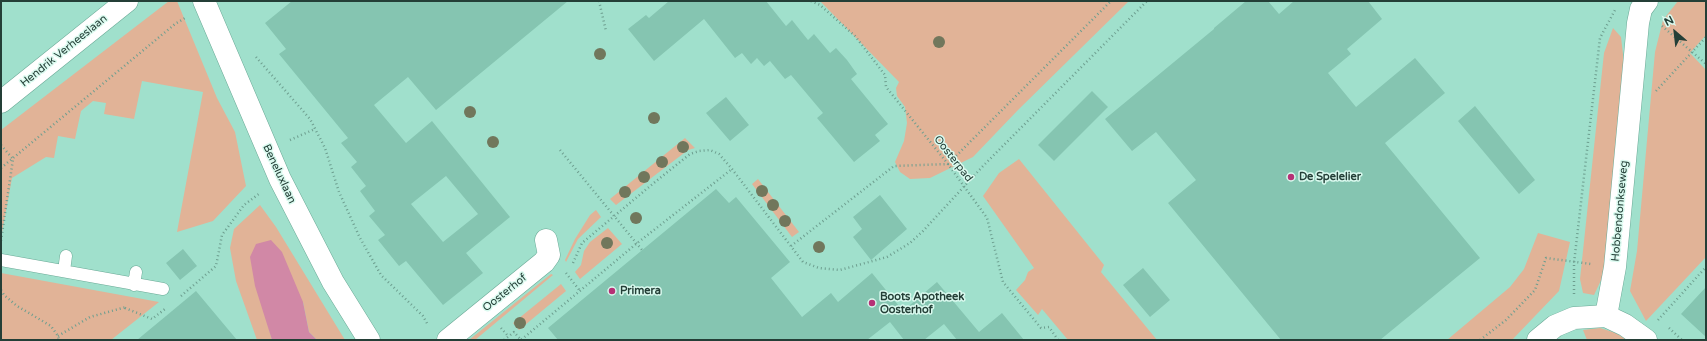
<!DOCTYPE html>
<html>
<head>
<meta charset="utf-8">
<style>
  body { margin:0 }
  #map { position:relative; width:1707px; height:341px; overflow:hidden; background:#a0e0cc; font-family:"Varela Round",sans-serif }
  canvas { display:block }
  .frame { position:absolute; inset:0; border:2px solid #243f37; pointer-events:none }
  .north { position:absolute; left:1655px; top:12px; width:40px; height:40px; -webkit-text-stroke:3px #dafaef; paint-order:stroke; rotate:332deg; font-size:11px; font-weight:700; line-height:16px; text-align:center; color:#243f37 }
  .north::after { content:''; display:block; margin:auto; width:14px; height:18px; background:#243f37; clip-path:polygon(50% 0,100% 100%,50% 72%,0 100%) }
</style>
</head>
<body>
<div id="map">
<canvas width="1707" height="341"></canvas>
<div class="frame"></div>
<div class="north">N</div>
</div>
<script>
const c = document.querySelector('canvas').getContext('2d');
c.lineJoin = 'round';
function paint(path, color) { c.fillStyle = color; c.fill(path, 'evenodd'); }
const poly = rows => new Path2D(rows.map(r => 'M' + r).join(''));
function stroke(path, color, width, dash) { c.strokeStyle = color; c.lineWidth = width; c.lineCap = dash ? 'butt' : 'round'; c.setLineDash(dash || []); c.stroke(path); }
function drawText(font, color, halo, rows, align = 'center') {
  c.font = font + ' "Varela Round",sans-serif'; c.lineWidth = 3; c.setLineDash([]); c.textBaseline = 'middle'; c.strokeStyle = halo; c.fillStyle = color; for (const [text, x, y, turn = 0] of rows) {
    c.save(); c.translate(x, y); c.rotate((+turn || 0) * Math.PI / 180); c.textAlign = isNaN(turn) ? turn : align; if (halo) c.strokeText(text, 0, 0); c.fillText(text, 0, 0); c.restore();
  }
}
const green = poly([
  [169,1,177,1,217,98,235,132,246,186,213,221,177,232,203,92,142,81,134,119,104,114,106,103,93,101,81,111,75,139,58,136,54,158,46,157,12,178,1,238,1,130],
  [820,1,1129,1,1018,110,973,157,930,178,910,179,900,172,895,162,904,141,907,123,905,107,897,96,896,88,899,82],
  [1678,1,1706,1,1706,35,1690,53,1706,70,1706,257,1646,321,1630,291,1637,251,1655,52,1663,20],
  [1613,28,1621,37,1624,63,1604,274,1594,295,1583,293,1580,279,1604,53],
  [685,138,695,148,688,150,616,205,610,199],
  [1019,159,1104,265,1101,272,1157,340,1068,340,1042,309,1038,315,1016,290,1025,280,1028,272,1034,268,983,196,999,173],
  [758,179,799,232,792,237,752,184],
  [260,205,276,227,345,340,317,340,309,332,303,302,268,325,272,340,257,340,236,281,230,248,234,229],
  [596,210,601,217,578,239,566,262,565,260,575,239,590,215],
  [608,228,622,244,580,279,575,272,581,265,584,251,590,242],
  [1538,233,1570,242,1559,291,1512,340,1447,340,1510,287,1524,269],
  [1,273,159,302,111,340,1,340],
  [551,274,553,275,475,340,469,340],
  [561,284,566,291,519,330,513,323],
  [1600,328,1616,333,1627,340,1587,340,1583,330]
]);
const water = poly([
  [271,240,282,252,303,302,309,332,317,340,272,340,255,286,250,257,256,244]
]);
const building = poly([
  [292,1,568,1,436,110,408,77,374,105,406,143,432,121,510,217,466,253,483,273,443,305,406,261,399,266,378,240,385,235,369,216,375,211,360,191,366,186,351,167,357,162,341,143,348,138,279,54,286,49,265,23],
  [446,176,478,214,443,242,411,204],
  [669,1,766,1,786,26,792,20,808,40,814,34,830,53,836,48,847,60,857,74,851,79,888,124,875,135,880,141,854,162,817,118,823,113,791,75,785,79,770,61,764,66,757,58,751,64,742,53,735,58,704,19,654,61,628,29,646,15,649,18],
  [1246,1,1268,1,1279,14,1294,1,1368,1,1382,19,1347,49,1351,54,1328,73,1356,107,1415,58,1445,93,1385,143,1480,258,1380,340,1281,340,1168,203,1196,180,1156,132,1132,151,1105,119,1214,29,1214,28],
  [1092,91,1108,107,1054,161,1038,145],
  [726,97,749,125,730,141,706,113],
  [1475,106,1535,180,1519,194,1458,121],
  [716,189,729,203,736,197,790,262,771,278,802,317,831,293,838,302,872,273,903,311,937,282,979,332,1002,313,1024,340,957,340,944,324,924,340,904,340,890,322,867,340,558,340,548,328],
  [880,195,907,229,871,260,853,237,862,229,853,217],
  [183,249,197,266,180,280,166,263],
  [1143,268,1170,300,1150,317,1123,285],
  [1706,287,1706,337,1681,314],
  [196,291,237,340,137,340,166,316]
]);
const path = poly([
  [599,1,606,31],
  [811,1,820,5,855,36,885,75,886,87,948,164,987,218,1003,282,1041,328,1049,327,1058,340],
  [1662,26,1706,64],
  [256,57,310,119,325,148,339,192,360,238,381,275,423,316,428,325],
  [1656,91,1706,37],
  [290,140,315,129],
  [1,145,13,159,1,241],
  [560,150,642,250],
  [1,168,175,24,185,18],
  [791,246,894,166,948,164,1111,1],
  [573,263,582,243,655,182,690,154,699,151,710,150,719,154,732,169,803,262,819,268,840,270,887,257,910,243,923,231,983,166,1147,1],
  [566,273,580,291],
  [1,290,4,295,17,306,51,326,58,336,59,340],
  [1574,294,1574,263,1600,38,1615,10],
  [181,296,216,266,222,235,244,205,260,193],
  [125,308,152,319,165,309],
  [1658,320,1706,267],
  [501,328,508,336],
  [1669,328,1682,340],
  [58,336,90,317,126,307],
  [504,340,514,332,521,340,636,244,732,169],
  [1480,340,1506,320,1535,290,1546,258,1591,264]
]);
const lane = poly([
  [1,260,163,289],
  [64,271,66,256],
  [134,285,136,272]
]);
const street = poly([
  [204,1,280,179,333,282,369,340],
  [1,102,127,1],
  [1606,316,1615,267,1638,23,1641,9,1647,1],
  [448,340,544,262,549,255,546,240]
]);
const secondary = poly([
  [1538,340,1555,326,1574,318,1606,316,1625,325,1646,340]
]);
const trees = [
  [939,42],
  [600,54],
  [470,112],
  [654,118],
  [493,142],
  [683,147],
  [662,162],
  [644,177],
  [762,191],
  [625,192],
  [773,205],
  [636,218],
  [785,221],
  [607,243],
  [819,247],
  [520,323]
];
const markers = [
  [1291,177,4,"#b63176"],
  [612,291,4,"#b63176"],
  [872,303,4,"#b63176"]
];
const streetNames = [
  ["Hendrik Verheeslaan",64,51,-39],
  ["Oosterpad",953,159,52],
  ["Beneluxlaan",279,174,65],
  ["Hobbendonkseweg",1620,211,-85],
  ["Oosterhof",505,293,-39]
];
const poiNames = [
  ["De Spelelier",1299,177],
  ["Primera",620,291],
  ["Boots Apotheek",880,297],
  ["Oosterhof",880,310]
];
paint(green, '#e1b397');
paint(water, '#d188a6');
paint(building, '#85c5b1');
stroke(lane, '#6aa996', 13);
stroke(street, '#6aa996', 23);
stroke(secondary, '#6aa996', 23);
stroke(path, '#6d9e8f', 2.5, [1, 3]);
stroke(lane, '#fff', 12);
stroke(street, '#fff', 22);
stroke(secondary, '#fff', 22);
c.fillStyle = '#71775c';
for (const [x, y] of trees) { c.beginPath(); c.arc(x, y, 6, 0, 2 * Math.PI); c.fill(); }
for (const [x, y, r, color] of markers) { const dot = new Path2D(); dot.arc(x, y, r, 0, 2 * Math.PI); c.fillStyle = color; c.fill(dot); stroke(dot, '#dafaef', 1.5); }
drawText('11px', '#243f37', '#dafaef', streetNames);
drawText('bold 11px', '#243f37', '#dafaef', poiNames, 'left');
</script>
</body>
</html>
